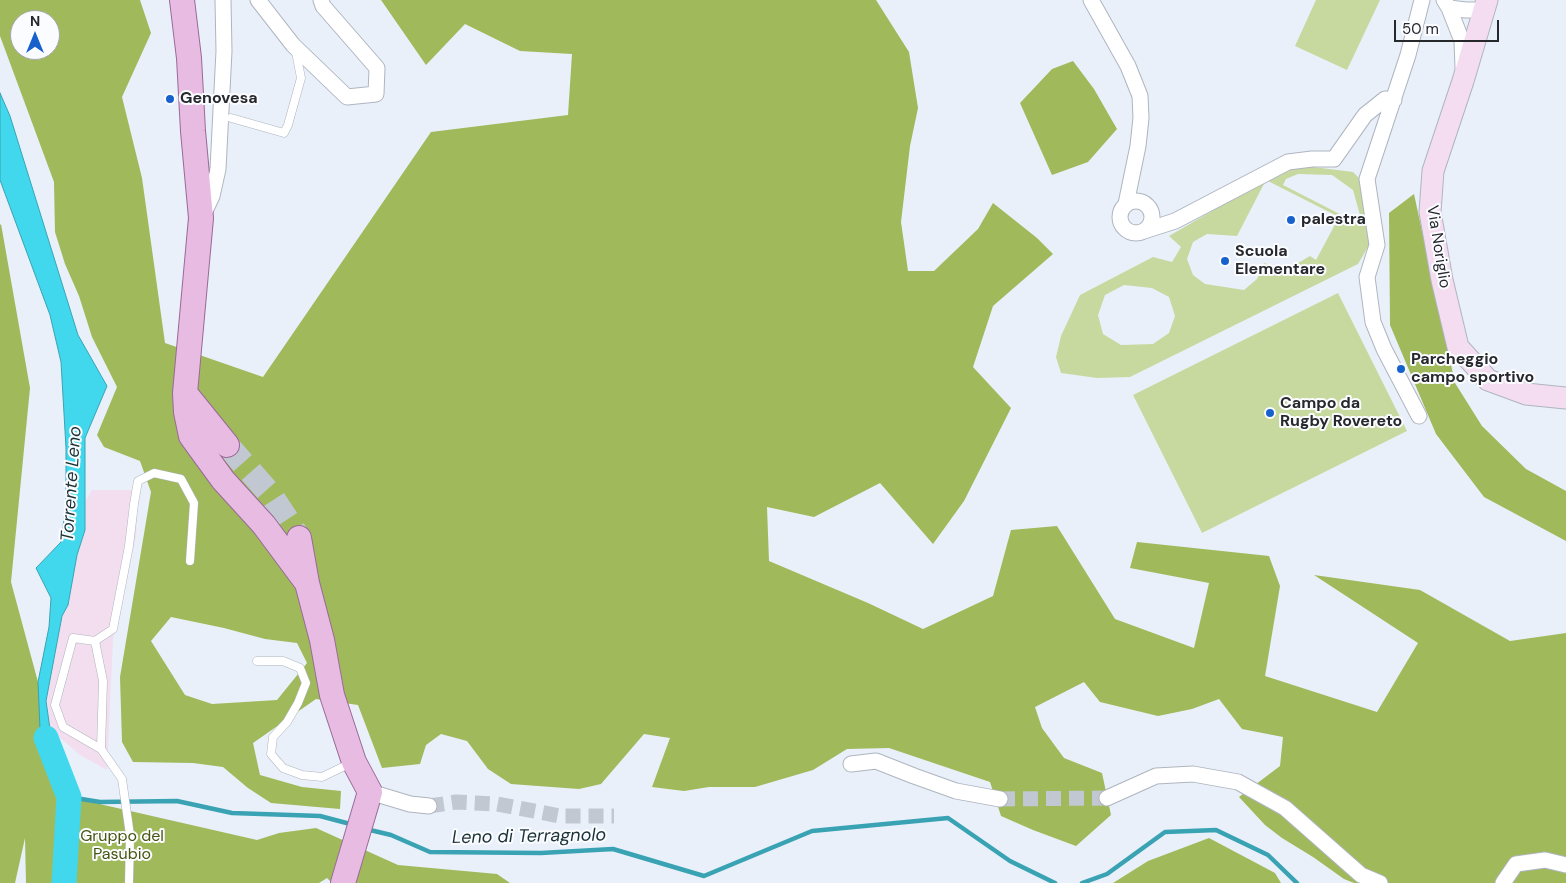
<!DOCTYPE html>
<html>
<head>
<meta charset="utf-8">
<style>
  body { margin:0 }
  #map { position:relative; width:1566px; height:883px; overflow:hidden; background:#e9f0fa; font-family:"DM Sans",sans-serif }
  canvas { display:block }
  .north { position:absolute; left:10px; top:10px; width:50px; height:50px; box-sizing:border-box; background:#fbfcff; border:1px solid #a6a7ab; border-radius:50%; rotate:0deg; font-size:14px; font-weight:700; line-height:20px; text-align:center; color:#26282c }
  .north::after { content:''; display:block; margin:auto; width:18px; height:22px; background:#1661cc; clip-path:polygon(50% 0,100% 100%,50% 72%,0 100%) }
  .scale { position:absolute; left:1394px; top:20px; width:105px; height:22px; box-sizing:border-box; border:2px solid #26282c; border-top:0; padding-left:6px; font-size:15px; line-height:18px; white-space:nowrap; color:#26282c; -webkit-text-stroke:4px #fbfcff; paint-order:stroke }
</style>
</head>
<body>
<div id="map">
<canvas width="1566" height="883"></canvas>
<div class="north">N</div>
<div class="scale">50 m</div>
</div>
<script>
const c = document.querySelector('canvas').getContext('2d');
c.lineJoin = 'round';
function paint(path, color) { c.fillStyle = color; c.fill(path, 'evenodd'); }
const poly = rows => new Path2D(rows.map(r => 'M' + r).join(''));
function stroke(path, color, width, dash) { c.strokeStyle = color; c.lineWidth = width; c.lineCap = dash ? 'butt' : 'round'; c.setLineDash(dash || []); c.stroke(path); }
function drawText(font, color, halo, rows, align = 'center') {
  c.font = font + ' "DM Sans",sans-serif'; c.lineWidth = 4; c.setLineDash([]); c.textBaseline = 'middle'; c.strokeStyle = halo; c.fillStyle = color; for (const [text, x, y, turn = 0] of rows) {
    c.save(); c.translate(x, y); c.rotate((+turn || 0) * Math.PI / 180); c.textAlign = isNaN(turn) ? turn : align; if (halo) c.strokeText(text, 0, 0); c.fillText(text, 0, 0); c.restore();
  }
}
const industrial = poly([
  [92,490,138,490,136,537,113,639,107,770,80,755,50,729,46,701,62,616,68,605,77,555,85,530,85,502]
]);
const green = poly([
  [1316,0,1380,0,1347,70,1295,46],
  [1305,166,1353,172,1360,179,1371,242,1358,264,1130,377,1097,378,1061,373,1056,357,1061,336,1080,295,1153,257,1172,262,1181,247,1169,236,1288,167],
  [1298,174,1332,175,1353,190,1363,226,1283,185,1286,179],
  [1266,180,1339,217,1316,260,1310,256,1286,270,1264,263,1257,279,1244,290,1205,284,1193,275,1187,259,1193,242,1207,234,1237,236],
  [1124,285,1152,288,1169,297,1175,316,1169,333,1153,344,1121,345,1103,334,1098,315,1105,295],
  [1338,293,1407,431,1202,533,1133,395]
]);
const forest = poly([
  [0,0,140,0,151,33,122,97,142,178,165,343,263,377,431,132,568,115,572,54,520,51,465,24,426,65,381,0,876,0,909,52,918,108,910,146,901,222,908,271,934,271,978,229,993,203,1037,238,1053,254,993,306,973,367,1011,408,964,501,933,544,880,483,814,517,767,507,769,561,868,603,923,629,993,596,1011,530,1057,526,1115,619,1194,648,1209,583,1130,568,1137,542,1269,556,1280,586,1265,676,1377,712,1418,643,1314,575,1420,590,1510,641,1566,633,1566,883,1354,883,1344,879,1313,857,1282,838,1265,825,1239,797,1280,766,1283,737,1242,729,1219,699,1192,709,1158,716,1100,702,1084,682,1035,707,1042,728,1064,758,1102,773,1111,815,1076,846,1033,830,1001,816,990,782,889,748,847,749,813,770,755,787,709,787,684,791,652,787,670,738,644,734,601,784,579,789,511,784,488,769,467,741,441,734,426,745,420,764,382,768,358,705,316,699,253,743,260,775,302,787,341,791,340,809,271,803,248,788,223,767,193,763,133,762,122,742,120,677,151,492,140,461,104,447,97,435,117,387,92,337,79,296,65,264,55,232,54,182,0,36],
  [20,20,50,20,50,50,20,50],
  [171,617,224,628,265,639,297,643,307,663,277,700,212,704,185,695,151,641],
  [1073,61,1094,89,1117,129,1088,162,1052,175,1020,103,1052,69],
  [1414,194,1455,383,1482,426,1526,469,1566,491,1566,541,1484,497,1436,434,1390,325,1389,213],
  [1,224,30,388,11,582,69,797,257,840,279,833,316,828,398,865,497,874,510,883,332,883,327,878,319,883,26,883,25,838,15,883,0,883,0,225],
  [1209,838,1275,873,1281,883,1113,883,1148,861]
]);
const water = poly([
  [0,93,10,116,78,335,107,386,85,438,85,530,77,555,68,605,62,616,46,701,50,729,66,767,46,771,40,729,38,682,49,627,51,598,36,568,61,542,66,503,66,448,61,362,50,315,0,180,0,93]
]);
const stream = poly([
  [69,797,100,802,177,801,232,813,320,816,354,825],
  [366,829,391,835,430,852,541,853,613,849,704,876,812,831,948,818,1010,861,1055,883],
  [1082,883,1107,874,1165,832,1216,830,1268,855,1297,883]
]);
const river = poly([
  [46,738,69,797,64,883]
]);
const minorTunnel = poly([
  [1000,799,1107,798],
  [429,806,456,802,497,804,560,816,614,816]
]);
const primaryTunnel = poly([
  [227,445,271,495,299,538]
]);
const service = poly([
  [231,118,284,133,288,125,301,78,296,52],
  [95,641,113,629,129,546,134,504,138,481,154,473,181,479,194,503,190,561],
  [257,661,283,661,300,668,306,683,298,703,287,722,273,737,271,754,283,768,302,775,322,777,351,763],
  [101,749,63,727,55,705,73,638,95,641,103,681,101,749,122,779,130,835,129,883]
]);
const minor = poly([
  [258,0,293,45,347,97,376,94,377,68,323,6,321,0],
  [1091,0,1128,66,1140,96,1141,118,1138,146,1126,204],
  [1444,0,1449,8,1462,41,1463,68],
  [1449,8,1466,10,1484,10],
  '1120 217a16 16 0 1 1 32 0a16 16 0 1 1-32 0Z',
  [203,215,212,196,218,169,224,51,223,0],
  [1144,231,1175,221,1288,162,1312,159,1334,159,1365,115,1385,99,1394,100],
  [1419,416,1384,349,1373,322,1367,277,1377,245,1367,179,1408,55,1422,0],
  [851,764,876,761,914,776,956,791,1000,799],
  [370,792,410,804,429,806],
  [1107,798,1156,776,1193,774,1238,782,1285,808,1361,875,1380,883],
  [1503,883,1516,864,1545,860,1566,865]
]);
const secondary = poly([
  [1487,0,1463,81,1433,171,1430,212,1442,280,1458,347,1488,380,1526,394,1566,398]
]);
const primary = poly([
  [182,0,189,58,193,131,201,218,185,393,186,412,191,436,223,480,264,525,307,583],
  [185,393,227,445],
  [299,538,307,583,322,640,332,695,354,762,370,792,343,883]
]);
const markers = [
  [170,99,5,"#1661cc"],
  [1291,220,5,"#1661cc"],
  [1225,261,5,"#1661cc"],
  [1401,369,5,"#1661cc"],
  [1270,413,5,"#1661cc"]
];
const poiNames = [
  ["Genovesa",180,99],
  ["palestra",1301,220],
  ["Scuola",1235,252],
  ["Elementare",1235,270],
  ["Parcheggio",1411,360],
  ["campo sportivo",1411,378],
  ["Campo da",1280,404],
  ["Rugby Rovereto",1280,422]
];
const streetNames = [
  ["Via Noriglio",1438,247,81]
];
const parkNames = [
  ["Gruppo del",122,837],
  ["Pasubio",122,855]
];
const waterNames = [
  ["Torrente Leno",72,484,-86],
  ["Leno di Terragnolo",529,837,-1]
];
paint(industrial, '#f2deee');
paint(green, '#c7d99f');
paint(forest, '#a0b95a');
paint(water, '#41d8ed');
stroke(water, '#39a3b3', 1);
stroke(stream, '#39a3b3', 4.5);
stroke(river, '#41d8ed', 25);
stroke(minorTunnel, '#c2c8d1', 15, [15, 8]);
stroke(primaryTunnel, '#c2c8d1', 24, [24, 12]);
stroke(service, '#afb5bf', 9);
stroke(minor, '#afb5bf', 17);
stroke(secondary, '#afb5bf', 23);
stroke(primary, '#9a6a97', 26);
stroke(service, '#fff', 8);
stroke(minor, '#fff', 15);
stroke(secondary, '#f4ddf1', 21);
stroke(primary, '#e8bbe3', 24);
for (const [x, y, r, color] of markers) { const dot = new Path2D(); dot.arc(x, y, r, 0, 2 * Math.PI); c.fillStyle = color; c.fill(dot); stroke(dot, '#fbfcff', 2); }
drawText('bold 16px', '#26282c', '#fbfcff', poiNames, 'left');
drawText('16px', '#26282c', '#fbfcff', streetNames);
drawText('16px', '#465610', '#fbfcff', parkNames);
drawText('italic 18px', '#1a3236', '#fbfcff', waterNames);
</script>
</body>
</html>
